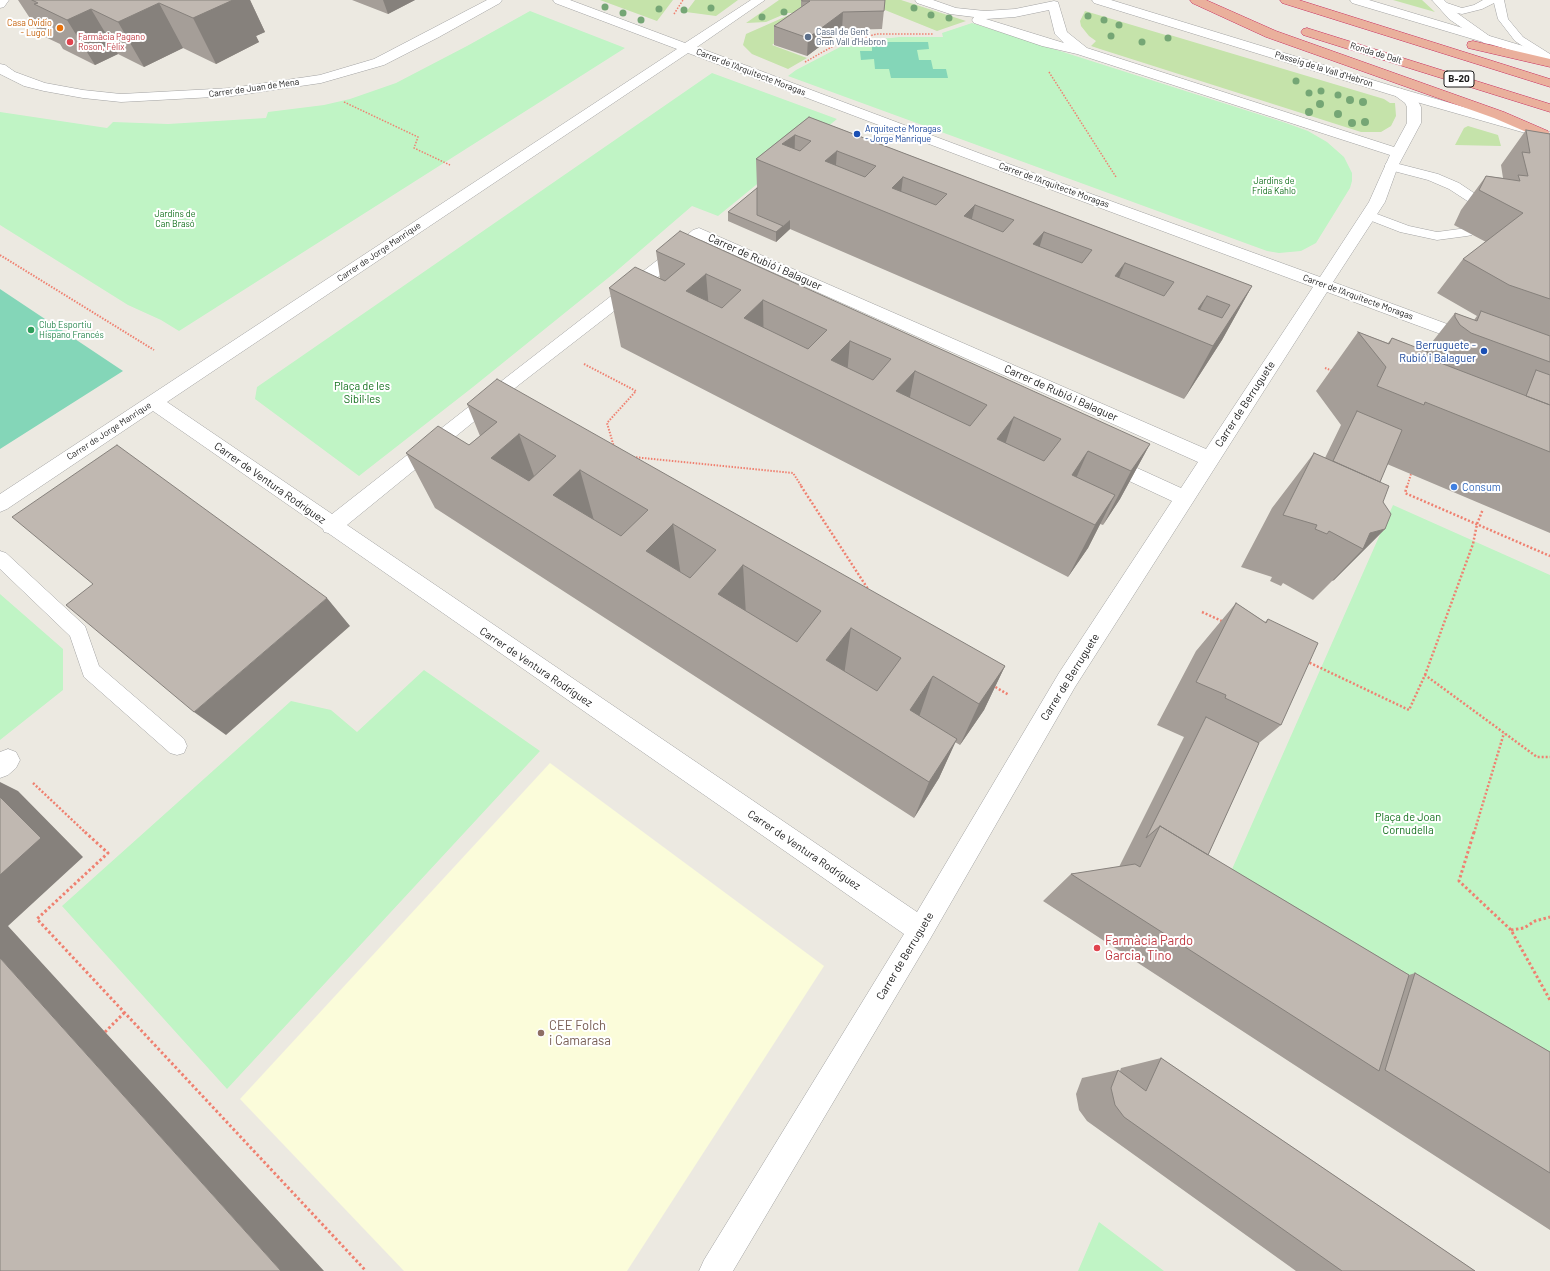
<!DOCTYPE html>
<html>
<head>
<meta charset="utf-8">
<style>
  body { margin:0 }
  canvas { display:block; background:#ece9e1 }
</style>
</head>
<body>
<canvas width="1550" height="1271"></canvas>
<script>
const c = document.querySelector('canvas').getContext('2d');
c.lineJoin = 'round';
function paint(path, color) { c.fillStyle = color; c.fill(path, 'evenodd'); }
const poly = rows => new Path2D(rows.map(r => 'M' + r).join(''));
function stroke(path, color, width, dash) { c.strokeStyle = color; c.lineWidth = width; c.lineCap = dash ? 'butt' : 'round'; c.setLineDash(dash || []); c.stroke(path); }
function drawText(font, color, halo, rows, align = 'center') {
  c.font = font + ' Barlow,sans-serif'; c.lineWidth = 4; c.setLineDash([]); c.textBaseline = 'middle'; c.strokeStyle = halo; c.fillStyle = color; for (const [text, x, y, turn = 0] of rows) {
    c.save(); c.translate(x, y); c.rotate((+turn || 0) * Math.PI / 180); c.textAlign = isNaN(turn) ? turn : align; if (halo) c.strokeText(text, 0, 0); c.fillText(text, 0, 0); c.restore();
  }
}
const education = poly([
  [550,763,824,966,627,1271,404,1271,240,1099]
]);
const grass = poly([
  [600,0,673,0,657,21],
  [695,0,738,0,716,16,686,12],
  [779,0,901,0,966,21,937,31,880,8,797,10,797,13,787,13,766,22,746,23],
  [1393,0,1422,0,1435,12],
  [1085,11,1169,36,1170,35,1384,99,1390,103,1395,103,1396,116,1391,126,1381,132,1361,132,1100,49,1091,46,1096,41,1089,36,1081,26,1080,21],
  [798,14,802,23,772,45,807,58,788,69,752,54,743,45,746,34,789,15],
  [1468,126,1498,135,1501,146,1455,145,1464,128]
]);
const park = poly([
  [530,11,625,48,179,331,161,320,128,305,0,225,0,112,107,128,113,122,168,124,266,118,268,112,324,105,350,99,396,83,467,46],
  [972,23,1286,123,1308,131,1327,142,1344,157,1352,173,1352,181,1350,188,1316,243,1301,251,1279,253,1267,251,788,76,796,70,842,46,880,39,900,37,943,37,942,33],
  [712,73,837,119,718,216,692,206,613,274,473,387,359,476,255,399,257,387],
  [1393,505,1550,575,1550,1067,1225,885],
  [0,594,63,649,63,690,0,740],
  [424,670,540,751,227,1089,62,906,291,701,331,710,357,732],
  [1099,1222,1164,1271,1078,1271]
]);
const pitch = poly([
  [872,42,928,42,929,49,917,50,919,60,931,60,933,69,946,69,948,78,891,78,889,69,875,69,874,59,861,60,860,51,872,51],
  [0,289,123,371,0,449]
]);
const pathFar3 = poly([
  [674,14,683,0],
  [805,62,837,44,877,34,934,34],
  [1049,72,1116,177],
  [344,102,418,137,414,148,450,165]
]);
const pathFar2 = poly([
  [0,255,154,350],
  [584,364,636,391,607,423,614,447],
  [1325,368,1333,371],
  [633,457,793,473,802,487],
  [1407,487,1411,474]
]);
const pathFar1 = poly([
  [801,486,868,589],
  [1407,486,1405,493,1550,556],
  [1202,612,1224,622],
  [1306,661,1409,710,1425,675,1537,757,1550,757],
  [1425,675,1473,544,1477,524,1483,509],
  [992,685,1009,695],
  [33,783,86,833],
  [1474,833,1504,733]
]);
const path = poly([
  [85,832,108,853,37,919,366,1271],
  [1474,832,1459,881,1511,930,1550,1000],
  [1511,930,1524,928,1535,921,1550,917],
  [105,1032,125,1012]
]);
const service = poly([
  [1483,0,1504,0,1508,19,1523,37,1550,54,1550,61,1544,60,1515,41,1498,19,1494,3,1482,9,1462,14,1447,11,1436,4,1441,1,1462,8,1474,5,1483,0],
  [1391,162,1438,174,1459,183,1480,197,1484,212,1482,215,1477,216,1472,215,1469,202,1449,189,1428,180,1386,169,1385,166,1386,163,1391,162],
  [1369,211,1409,226,1437,232,1467,228,1472,229,1474,232,1472,235,1467,236,1437,240,1400,232,1364,218,1362,215,1364,212,1369,211],
  [0,551,6,553,85,626,99,666,184,739,187,746,184,753,177,755,170,753,84,677,70,636,0,569,0,551]
]);
const minor = poly([
  [0,0,9,0,4,7,0,8,0,0],
  [487,0,502,0,500,3,439,37,384,65,321,83,232,96,121,102,83,98,44,91,24,86,0,74,0,64,5,65,15,72,45,83,83,90,121,94,232,88,320,75,374,59,487,0],
  [553,0,570,0,685,43,751,0,765,0,697,47,984,155,1320,277,1369,202,1390,155,1077,54,1042,46,974,23,972,20,974,17,950,14,917,3,915,0,933,0,956,8,985,11,1015,9,1054,1,1058,2,1067,32,1087,48,1394,147,1407,123,1407,107,1405,103,1390,92,1392,89,1397,88,1402,89,1418,101,1421,107,1421,123,1398,166,1385,202,1333,282,1477,335,1480,339,1477,343,1471,345,1465,343,1327,292,1075,687,930,939,733,1271,699,1271,704,1260,904,934,328,533,324,532,323,529,153,411,7,509,0,512,0,494,677,49,555,3,553,0],
  [1049,10,1055,34,1064,43,986,19,1015,17,1049,10],
  [688,53,974,161,1313,287,1206,449,699,228,693,230,664,255,508,376,332,514,167,402,688,53],
  [701,240,1198,462,1181,488,1113,457,1106,455,1099,457,1096,462,1099,467,1172,501,1059,673,917,912,347,525,520,384,676,263,701,240],
  [1432,0,1444,0,1457,13,1495,40,1494,43,1489,44,1484,43,1449,19,1432,0],
  [8,749,16,752,20,760,16,768,8,775,0,778,0,752,8,749]
]);
const tertiary = poly([
  [1092,0,1111,0,1402,89,1550,132,1550,140,1392,95,1094,3,1092,0],
  [1350,0,1369,0,1550,54,1550,62,1352,3,1350,0]
]);
const trunk = poly([
  [1190,0,1206,0,1276,31,1504,112,1548,131,1550,134,1548,137,1543,138,1538,137,1494,118,1266,37,1192,3,1190,0],
  [1280,0,1299,0,1550,79,1550,87,1282,3,1280,0],
  [1307,28,1550,104,1550,112,1303,35,1301,32,1303,29,1307,28],
  [1473,41,1550,59,1550,67,1468,48,1467,45,1468,42,1473,41]
]);
const trees = [
  [605,7,3.5],
  [711,8,3.5],
  [914,8,3.5],
  [659,9,3.5],
  [684,10,3.5],
  [784,12,3.5],
  [623,13,3.5],
  [931,15,3.5],
  [1088,16,3.5],
  [762,17,3.5],
  [949,18,3.5],
  [641,20,3.5],
  [1104,20,3.5],
  [1119,25,3.5],
  [1111,36,3.5],
  [1168,38,3.5],
  [1142,42,3.5],
  [1296,81,3.5],
  [1321,91,3.5],
  [1309,93,3.5],
  [1338,95,3.5],
  [1350,100,4],
  [1363,102,4],
  [1320,104,4],
  [1309,112,4],
  [1338,114,4],
  [1365,122,4],
  [1352,123,4]
];
const wall = poly([
  [18,0,250,0,265,32,256,36,259,42,216,64,183,48,144,67,118,54,95,65,63,49,60,44,41,35],
  [352,0,415,0,388,14],
  [801,0,885,0,882,29,842,30,807,56,774,45,774,26,801,8],
  [809,117,1252,286,1222,340,1184,399,790,229,776,242,728,221,728,212,757,188,756,159],
  [1526,130,1549,134,1550,132,1550,533,1387,464,1380,482,1383,502,1385,529,1334,580,1332,581,1313,600,1283,583,1281,586,1270,581,1272,577,1241,567,1272,508,1314,453,1325,458,1341,425,1316,391,1358,332,1388,343,1392,338,1425,351,1455,313,1474,320,1477,316,1437,293,1463,259,1486,242,1454,225,1461,210,1486,176,1503,178,1501,165],
  [656,251,1150,444,1120,499,1103,525,1100,524,1088,548,1068,577,621,347,609,288,660,278],
  [467,404,1005,666,984,710,960,745,955,742,939,778,914,818,435,508,406,453,469,445,480,436],
  [1236,603,1265,622,1268,619,1281,725,1259,743,1208,855,1409,975,1415,973,1550,1052,1550,1230,1316,1079,1043,901,1071,874,1119,867,1184,737,1157,725,1196,651],
  [1161,1058,1475,1271,1296,1271,1087,1121,1079,1110,1076,1094,1082,1078,1118,1070,1120,1071,1121,1068]
]);
const shadedWall = poly([
  [219,0,250,0,265,32,256,36,259,42,216,64,193,18],
  [383,0,415,0,388,14],
  [159,3,183,48,144,67,118,22],
  [91,9,118,54,95,65,67,20],
  [843,12,842,30,807,56,808,38],
  [795,135,794,175,782,144],
  [837,151,834,191,825,161],
  [903,177,898,217,892,188],
  [975,205,966,245,964,216],
  [790,220,790,229,776,242,776,232],
  [1044,232,1032,272,1033,244],
  [1125,263,1109,303,1115,276],
  [706,274,711,333,686,291],
  [1252,286,1222,340,1184,399,1213,346],
  [1207,296,1187,335,1198,309],
  [763,300,764,360,744,318],
  [850,341,845,399,831,360],
  [915,371,904,428,896,391],
  [1014,417,996,473,997,439],
  [519,434,539,490,491,458],
  [1150,444,1120,499,1103,525,1131,471],
  [1088,451,1064,506,1072,475],
  [580,470,595,524,553,495],
  [1115,495,1088,548,1068,577,1095,525],
  [673,524,681,576,646,551],
  [1385,529,1334,580,1332,581,1363,549,1370,533],
  [743,565,746,615,718,594],
  [327,598,350,626,226,735,194,712],
  [851,628,844,675,826,660],
  [1005,666,984,710,960,745,979,704],
  [933,676,918,720,910,710],
  [957,739,939,778,914,818,929,782],
  [0,782,18,791,83,857,8,926,324,1271,281,1271,0,958]
]);
const building = poly([
  [32,0,233,0,193,18,159,3,118,22,91,9,67,20,34,4,38,3,32,0],
  [802,0,885,0,884,11,843,12,808,38,774,26,810,1,802,1,802,0],
  [809,117,1252,286,1213,346,756,159,809,117],
  [795,135,811,141,800,151,782,144,795,135],
  [837,151,876,166,865,177,825,161,837,151],
  [903,177,947,194,936,205,892,188,903,177],
  [975,205,1014,220,1003,232,964,216,975,205],
  [1044,232,1092,250,1082,263,1033,244,1044,232],
  [1125,263,1174,282,1164,296,1115,276,1125,263],
  [1207,296,1230,305,1222,318,1198,309,1207,296],
  [1526,130,1550,134,1550,299,1509,285,1463,259,1523,213,1479,190,1486,176,1520,181,1518,175,1528,176,1522,152,1530,153,1526,130],
  [757,188,757,215,783,226,776,232,728,212,757,188],
  [680,231,1150,444,1131,471,1088,451,1072,475,1115,495,1095,525,609,288,635,267,665,281,685,264,656,251,680,231],
  [706,274,741,290,722,308,686,291,706,274],
  [763,300,827,330,808,349,744,318,763,300],
  [850,341,891,359,873,380,831,360,850,341],
  [915,371,987,405,970,426,896,391,915,371],
  [1014,417,1061,439,1044,461,997,439,1014,417],
  [1481,311,1550,336,1550,362,1471,333,1460,325,1455,317,1455,313,1477,321,1481,311],
  [1358,332,1389,344,1392,338,1428,352,1425,357,1550,405,1550,452,1425,402,1424,405,1377,386,1386,367,1358,332],
  [1536,370,1550,375,1550,405,1526,396,1536,370],
  [497,379,1005,666,979,704,933,676,910,710,957,739,929,782,406,453,438,426,469,445,497,422,467,404,497,379],
  [519,434,556,456,529,481,491,458,519,434],
  [580,470,648,510,621,536,553,495,580,470],
  [673,524,716,550,690,578,646,551,673,524],
  [743,565,821,611,797,642,718,594,743,565],
  [851,628,901,658,877,691,826,660,851,628],
  [1357,411,1402,430,1380,482,1333,461,1357,411],
  [117,445,327,598,194,712,66,605,93,584,12,517,117,445],
  [1314,453,1389,486,1383,502,1391,514,1385,529,1370,533,1363,549,1329,531,1327,534,1315,529,1317,525,1283,515,1314,453],
  [1236,603,1266,623,1268,619,1318,643,1281,725,1225,698,1226,695,1196,682,1236,603],
  [1206,717,1259,743,1208,855,1160,826,1146,838,1206,717],
  [0,797,41,838,0,875,0,797],
  [1160,826,1409,975,1379,1071,1071,874,1135,864,1140,867,1160,826],
  [0,958,281,1271,0,1271,0,958],
  [1415,973,1550,1052,1550,1173,1385,1070,1415,973],
  [1161,1058,1475,1271,1342,1271,1124,1117,1115,1105,1111,1088,1118,1070,1146,1091,1161,1058]
]);
const markers = [
  [60,28,4,"#e8710a"],
  [808,37,4,"#5c6f8a"],
  [70,42,4,"#e0444e"],
  [857,134,4,"#1a4fb4"],
  [31,330,4,"#2e9e5b"],
  [1484,351,4,"#1a4fb4"],
  [1454,487,4,"#3f7fe0"],
  [1097,948,4,"#e0444e"],
  [541,1033,4,"#8d6e63"]
];
const farFoodnames = [
  ["Casa Ovidio",52,23],
  ["- Lugo II",52,33]
];
const farServicenames = [
  ["Casal de Gent",816,32],
  ["Gran Vall d'Hebron",816,42]
];
const farHealthnames = [
  ["Farmàcia Pagano",78,37],
  ["Roson, Fèlix",78,47]
];
const farStreetnames = [
  ["Ronda de Dalt",1376,53,17],
  ["Passeig de la Vall d'Hebron",1324,69,17],
  ["Carrer de l'Arquitecte Moragas",751,72,21],
  ["Carrer de Juan de Mena",254,88,-8],
  ["Carrer de l'Arquitecte Moragas",1054,185,20],
  ["Carrer de Jorge Manrique",379,252,-34],
  ["Carrer de l'Arquitecte Moragas",1358,297,20],
  ["Carrer de Jorge Manrique",109,431,-33]
];
const farTransitnames = [
  ["Arquitecte Moragas",865,129],
  ["- Jorge Manrique",865,139]
];
const farParknames = [
  ["Jardins de",1274,181],
  ["Frida Kahlo",1274,191],
  ["Jardins de",175,214],
  ["Can Brasó",175,224]
];
const farLeisurenames = [
  ["Club Esportiu",39,325],
  ["Hispano Francés",39,335]
];
const shields = [
  [1459,79,30]
];
const shieldNames = [
  ["B-20",1459,79]
];
const streetNames = [
  ["Carrer de Rubió i Balaguer",765,262,24],
  ["Carrer de Rubió i Balaguer",1061,393,24],
  ["Carrer de Berruguete",1245,404,-57],
  ["Carrer de Ventura Rodríguez",270,483,35],
  ["Carrer de Ventura Rodríguez",536,667,34],
  ["Carrer de Berruguete",1070,677,-58],
  ["Carrer de Ventura Rodríguez",804,850,34],
  ["Carrer de Berruguete",905,956,-59]
];
const transitNames = [
  ["Berruguete -",1476,345],
  ["Rubió i Balaguer",1476,358]
];
const parkNames = [
  ["Plaça de les",362,386],
  ["Sibil·les",362,399],
  ["Plaça de Joan",1408,817],
  ["Cornudella",1408,830]
];
const shopNames = [
  ["Consum",1462,487]
];
const nearHealthnames = [
  ["Farmàcia Pardo",1105,941],
  ["Garcia, Tino",1105,956]
];
const nearEducationnames = [
  ["CEE Folch",549,1026],
  ["i Camarasa",549,1041]
];
paint(education, '#fbfcda');
paint(grass, '#c5e3aa');
paint(park, '#c0f4c5');
paint(pitch, '#84d6b8');
stroke(service, '#a2a2a2', 1);
stroke(minor, '#a2a2a2', 1);
stroke(tertiary, '#a2a2a2', 1);
stroke(trunk, '#c83061', 1);
stroke(pathFar3, '#ef8070', 1.5, [1.5, 1.5]);
stroke(pathFar2, '#ef8070', 2, [1.5, 1.5]);
stroke(pathFar1, '#ef8070', 2.5, [2, 2]);
stroke(path, '#ef8070', 3, [2.5, 2.5]);
paint(service, '#fff');
paint(minor, '#fff');
paint(tertiary, '#fff');
paint(trunk, '#eab09c');
c.fillStyle = '#75a675';
for (const [x, y, r] of trees) { c.beginPath(); c.arc(x, y, r, 0, 2 * Math.PI); c.fill(); }
paint(wall, '#a59e98');
paint(shadedWall, '#86817c');
paint(building, '#c0b8b1');
stroke(building, '#86817c', 1);
for (const [x, y, r, color] of markers) { const dot = new Path2D(); dot.arc(x, y, r, 0, 2 * Math.PI); c.fillStyle = color; c.fill(dot); stroke(dot, '#fff', 1.5); }
drawText('9px', '#c56008', '#fff', farFoodnames, 'right');
drawText('9px', '#4e5e75', '#fff', farServicenames, 'left');
drawText('9px', '#be3a42', '#fff', farHealthnames, 'left');
drawText('9px', '#1b1b1b', '#fff', farStreetnames);
drawText('9px', '#164399', '#fff', farTransitnames, 'left');
drawText('9px', '#13701d', '#fff', farParknames);
drawText('9px', '#27864d', '#fff', farLeisurenames, 'left');
for (const [x, y, w] of shields) { const box = new Path2D(); box.roundRect(x - w / 2, y - 8, w, 16, 3); c.fillStyle = '#fff'; c.fill(box); stroke(box, '#1b1b1b', 1); }
drawText('bold 10px', '#1b1b1b', null, shieldNames);
drawText('11px', '#1b1b1b', '#fff', streetNames);
drawText('11px', '#164399', '#fff', transitNames, 'right');
drawText('11px', '#13701d', '#fff', parkNames);
drawText('11px', '#366cbe', '#fff', shopNames, 'left');
drawText('13px', '#be3a42', '#fff', nearHealthnames, 'left');
drawText('13px', '#785e54', '#fff', nearEducationnames, 'left');
</script>
</body>
</html>
